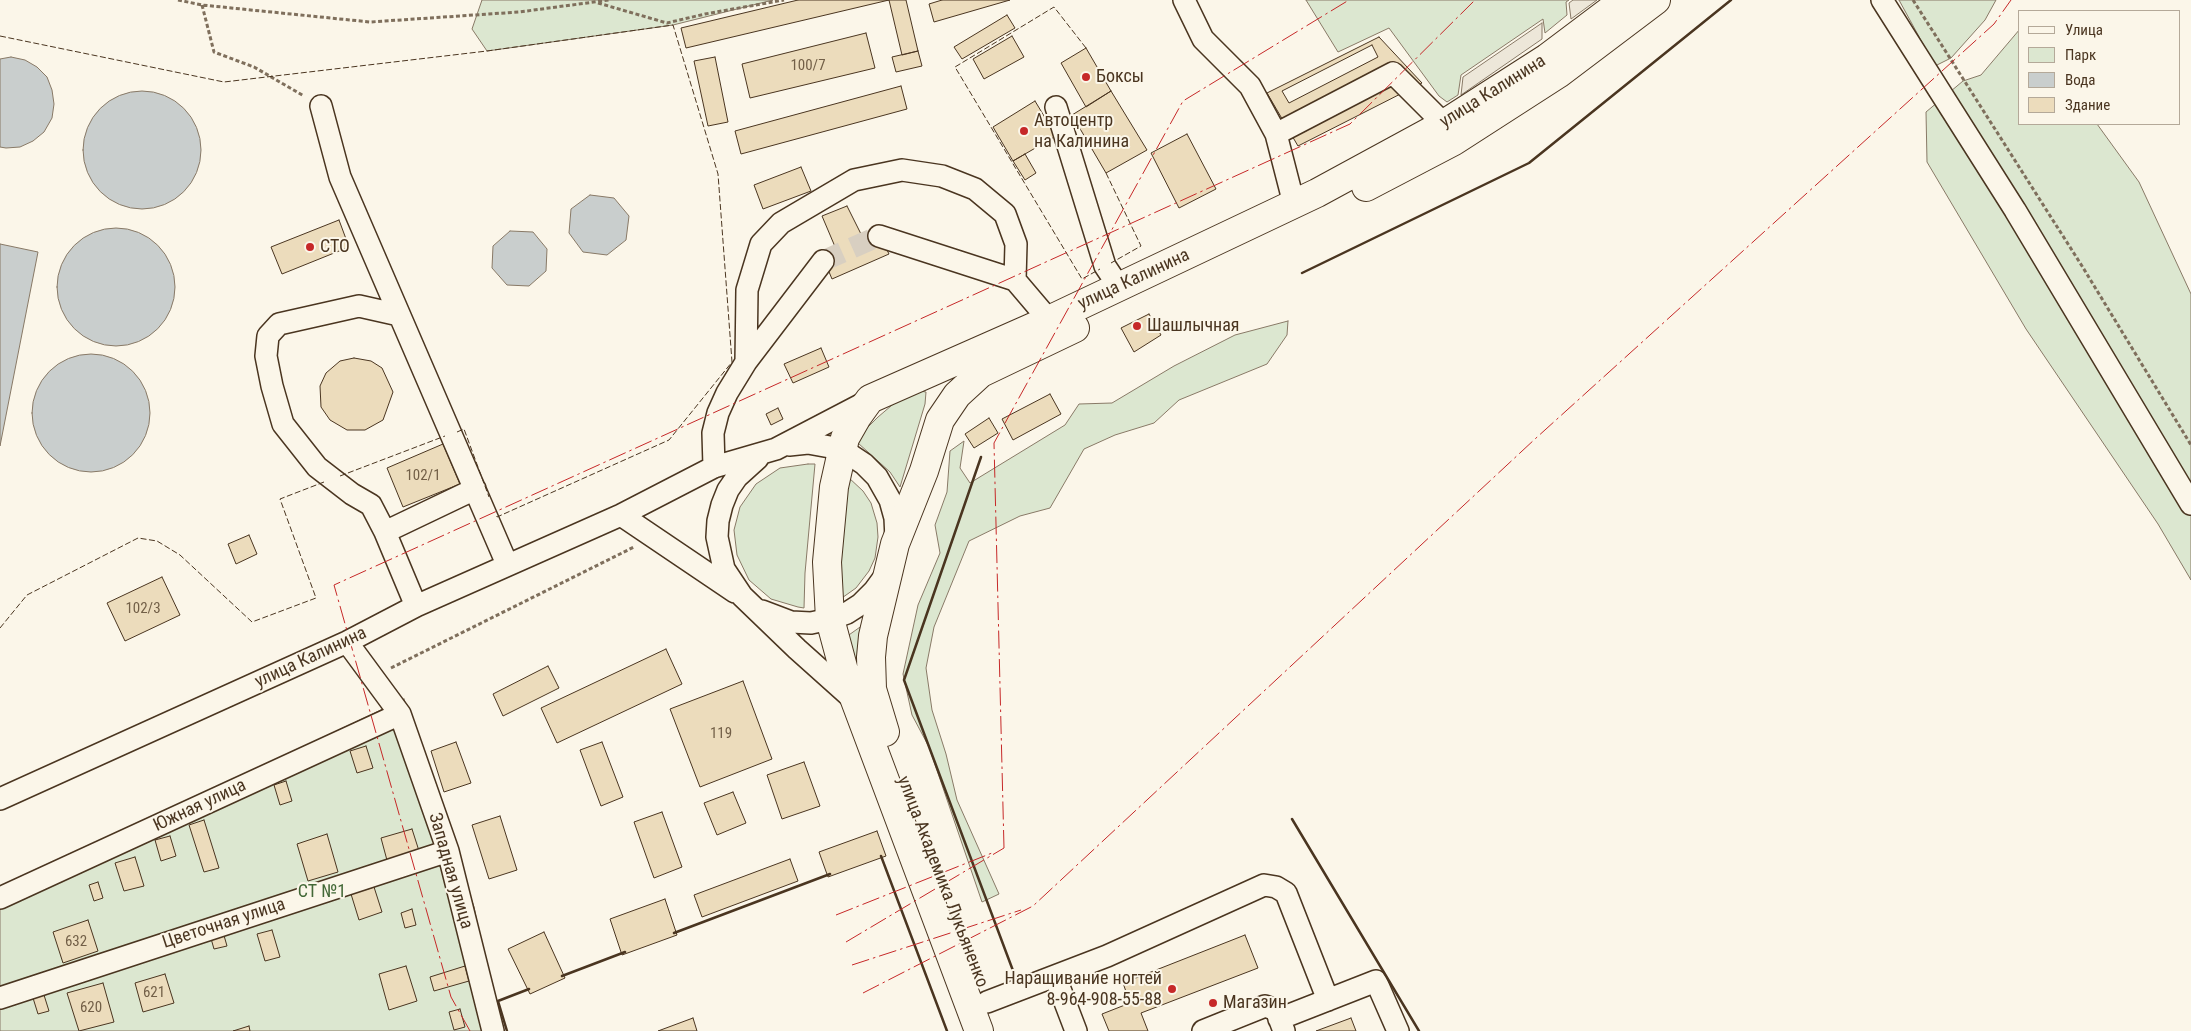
<!DOCTYPE html>
<html>
<head>
<meta charset="utf-8">
<style>
  body { margin:0 }
  #map { position:relative; width:2191px; height:1031px; overflow:hidden; background:#fbf6e9; font-family:"Roboto Condensed",sans-serif }
  canvas { display:block }
  .legend { position:absolute; left:2018px; top:10px; width:162px; height:115px; box-sizing:border-box; background:#fbf6e9; border:1px solid #b4a999; margin:0; padding:6px 9px; list-style:none; font-size:15px; color:#4a3520 }
  .legend li { display:flex; align-items:center; gap:10px; height:25px }
  .legend b { width:25px; border:1px solid #b4a999 }
</style>
</head>
<body>
<div id="map">
<canvas width="2191" height="1031"></canvas>
<ul class="legend">
<li><b style="height:6px;background:#fbf6e9"></b>Улица</li>
<li><b style="height:14px;background:#dce7d0"></b>Парк</li>
<li><b style="height:14px;background:#c9cecd"></b>Вода</li>
<li><b style="height:14px;background:#ecdcbc"></b>Здание</li>
</ul>
</div>
<script>
const c = document.querySelector('canvas').getContext('2d');
c.lineJoin = 'round';
function paint(path, color) { c.fillStyle = color; c.fill(path, 'evenodd'); }
const poly = rows => new Path2D(rows.map(r => 'M' + r).join(''));
function stroke(path, color, width, dash) { c.strokeStyle = color; c.lineWidth = width; c.lineCap = dash ? 'butt' : 'round'; c.setLineDash(dash || []); c.stroke(path); }
function drawText(font, color, halo, rows, align = 'center') {
  c.font = font + ' "Roboto Condensed",sans-serif'; c.lineWidth = 4; c.setLineDash([]); c.textBaseline = 'middle'; c.strokeStyle = halo; c.fillStyle = color; for (const [text, x, y, turn = 0] of rows) {
    c.save(); c.translate(x, y); c.rotate((+turn || 0) * Math.PI / 180); c.textAlign = isNaN(turn) ? turn : align; if (halo) c.strokeText(text, 0, 0); c.fillText(text, 0, 0); c.restore();
  }
}
const green = poly([
  [482,0,773,0,673,25,487,51,472,29,482,0],
  [1306,0,1569,0,1566,2,1567,15,1545,33,1543,19,1461,75,1458,95,1447,102,1439,96,1389,28,1338,52,1306,0],
  [1899,0,1996,0,1985,20,1951,58,1935,66,1899,0],
  [2020,29,2020,124,2097,124,2139,182,2191,294,2191,580,2158,524,2026,329,1927,162,1926,112,1963,81,1981,75,2020,29],
  [1288,321,1287,335,1267,364,1179,400,1154,423,1115,435,1084,449,1050,508,1020,516,969,541,934,627,926,668,932,710,946,754,957,800,999,894,982,902,929,747,912,715,903,674,918,605,940,553,935,525,947,492,950,451,964,441,960,468,970,483,1065,425,1079,404,1112,403,1174,366,1235,335,1288,321],
  [920,391,926,392,925,404,900,487,890,472,858,443,865,430,878,417,898,400,920,391],
  [808,464,815,464,805,573,804,608,798,607,771,599,749,580,737,555,734,530,740,507,756,484,780,468,808,464],
  [848,477,863,491,871,503,877,523,878,537,875,558,869,571,856,588,839,600,832,571,848,477],
  [863,625,859,679,846,637,863,625],
  [404,699,474,907,494,1008,501,1031,0,1031,0,891,404,699]
]);
const parking = poly([
  [1573,0,1597,0,1571,19,1569,3,1573,0],
  [1542,23,1542,39,1461,95,1463,77,1542,23]
]);
const water = poly([
  [11,57,25,60,37,67,47,77,52,90,54,104,52,118,44,132,33,141,20,147,6,148,0,147,0,59,11,57],
  '83 150a59 59 0 1 1 118 0a59 59 0 1 1-118 0Z',
  [590,195,614,198,629,216,626,240,607,255,583,252,569,233,571,209,590,195],
  '57 287a59 59 0 1 1 118 0a59 59 0 1 1-118 0Z',
  [510,231,533,232,547,249,546,271,529,286,507,285,492,268,493,246,510,231],
  [0,244,38,252,0,446,0,244],
  '32 413a59 59 0 1 1 118 0a59 59 0 1 1-118 0Z'
]);
const building = poly([
  [798,0,889,0,686,48,681,28,798,0],
  [889,0,906,0,918,51,902,55,889,0],
  [942,0,1010,0,934,22,929,4,942,0],
  [1007,15,1015,28,962,59,954,47,1007,15],
  [866,33,875,68,750,98,742,64,866,33],
  [1012,36,1024,57,984,79,973,59,1012,36],
  [1379,37,1422,83,1298,146,1267,93,1379,37],
  [1372,45,1378,57,1289,103,1282,91,1372,45],
  [1086,48,1111,91,1086,107,1061,63,1086,48],
  [918,51,922,66,896,72,892,57,918,51],
  [715,57,728,122,708,126,694,61,715,57],
  [901,86,907,109,741,154,735,131,901,86],
  [1111,91,1147,150,1106,173,1072,115,1111,91],
  [1035,101,1056,136,1013,161,993,127,1035,101],
  [1187,134,1216,189,1179,208,1151,153,1187,134],
  [1025,154,1036,173,1025,180,1013,161,1025,154],
  [801,167,811,191,763,209,754,185,801,167],
  [847,206,862,236,878,232,889,254,832,279,822,255,836,249,822,216,847,206],
  [339,220,349,247,282,274,271,247,339,220],
  [1149,314,1161,335,1134,352,1121,328,1149,314],
  [821,348,829,367,793,383,784,364,821,348],
  [354,358,371,361,382,368,393,392,383,420,365,430,347,430,330,420,321,407,320,386,326,373,340,361,354,358],
  [1050,394,1061,414,1013,440,1002,419,1050,394],
  [778,408,783,419,771,425,766,414,778,408],
  [989,418,998,433,974,448,965,434,989,418],
  [443,444,460,484,403,507,387,468,443,444],
  [249,535,257,554,236,564,228,544,249,535],
  [162,577,180,615,125,641,107,603,162,577],
  [666,649,682,684,557,743,541,708,666,649],
  [548,666,559,688,503,716,493,694,548,666],
  [743,681,772,759,700,787,670,709,743,681],
  [456,742,471,783,444,792,431,751,456,742],
  [602,742,623,797,601,806,580,750,602,742],
  [366,746,373,768,357,773,350,751,366,746],
  [804,762,820,806,782,819,767,775,804,762],
  [286,781,292,801,280,805,274,785,286,781],
  [733,792,746,823,717,835,704,803,733,792],
  [662,812,682,867,654,878,634,822,662,812],
  [500,816,517,870,489,879,472,825,500,816],
  [204,820,219,868,204,872,189,825,204,820],
  [412,829,420,854,388,864,381,838,412,829],
  [877,831,886,856,828,877,819,852,877,831],
  [327,834,338,872,308,881,297,844,327,834],
  [170,836,176,856,161,861,155,840,170,836],
  [135,857,144,886,124,891,115,863,135,857],
  [790,859,798,881,702,917,694,895,790,859],
  [98,882,103,898,94,901,89,885,98,882],
  [374,887,382,912,359,920,351,894,374,887],
  [665,899,677,935,622,955,610,919,665,899],
  [412,909,416,925,405,928,401,913,412,909],
  [88,920,98,951,63,963,53,932,88,920],
  [272,930,280,957,265,961,257,934,272,930],
  [223,932,227,946,214,949,210,935,223,932],
  [544,932,565,978,530,994,508,949,544,932],
  [1245,935,1258,968,1141,1013,1148,1031,1109,1031,1102,1014,1130,1003,1123,983,1245,935],
  [406,966,417,1001,389,1010,379,974,406,966],
  [465,966,469,981,434,991,430,977,465,966],
  [165,974,174,1003,143,1012,135,983,165,974],
  [103,983,114,1022,79,1031,67,993,103,983],
  [44,995,49,1011,38,1014,33,998,44,995],
  [460,1009,465,1027,454,1030,449,1012,460,1009],
  [693,1018,697,1031,658,1031,693,1018],
  [1351,1018,1356,1031,1316,1031,1351,1018],
  [249,1026,250,1031,233,1031,249,1026]
]);
const minorTunnel = poly([
  [823,261,879,236]
]);
const path = poly([
  [178,0,202,5,370,22,519,12,609,0],
  [1913,0,2082,266,2191,445],
  [598,3,667,23,705,14,784,0],
  [202,5,214,52,254,67,304,96],
  [391,668,634,547]
]);
const minor = poly([
  [1184,0,1203,39,1250,86,1276,134,1294,204],
  [1882,0,2015,210,2191,504],
  [321,106,340,177,507,564],
  [1056,107,1105,266,1119,287],
  [1276,134,1393,73,1444,124],
  [879,236,1015,280,1049,320],
  [746,362,747,290,761,244,781,223,854,180,902,170,942,176,975,189,1005,214,1016,244,1015,280],
  [789,445,808,443,830,447,849,454,864,464,877,477,890,500,895,518,896,539],
  [758,458,737,477,728,490,722,505,718,521,717,537,724,569,742,596,797,649,854,700],
  [714,467,713,433,718,413,727,393,746,362,823,261],
  [621,515,735,592],
  [385,532,371,505,352,494,317,467,283,424,272,386,266,356,268,336,279,324,359,306,399,315],
  [416,606,385,532,475,489],
  [762,611,791,622,811,623,830,619,847,613,861,604,874,591,885,576],
  [347,642,400,714,448,851,493,1031],
  [0,799,347,642,416,606,621,515,714,467,776,449,868,401],
  [0,898,400,714],
  [1055,976,1076,1031],
  [0,998,448,851],
  [987,1002,1107,956,1264,885,1276,887,1286,893,1328,1000],
  [1279,1019,1376,981,1398,1031],
  [1203,1031,1265,1006,1276,1010,1284,1031]
]);
const highway = poly([
  [1366,187,1454,141,1558,74,1656,0],
  [885,732,872,689,871,657,873,636,895,544,924,471,940,420,957,395,981,373,1075,328],
  [979,1031,844,671,830,619,827,562,834,487,845,438,857,417,870,399,1049,320,1317,193,1444,124,1547,58,1624,0]
]);
const fence = poly([
  [0,36,224,82,487,51,673,25,718,174,732,362,669,440,497,517,496,515],
  [1086,48,1054,7,955,67,1082,279,1100,269],
  [1106,173,1141,246,1111,263],
  [457,432,464,429,489,497],
  [340,476,445,436],
  [0,628,27,595,138,538,157,541,180,555,252,622,316,598,280,499,324,482]
]);
const wall = poly([
  [1302,273,1529,163,1731,0],
  [981,457,904,680,1015,976],
  [1292,819,1419,1031],
  [881,856,947,1031],
  [674,933,830,874],
  [562,976,625,952],
  [507,1031,498,1001,529,989]
]);
const power = poly([
  [1004,848,994,443,1183,101,1349,0],
  [836,915,992,853],
  [846,942,1004,848],
  [852,965,1021,910],
  [863,993,1033,906,1535,439,1994,24,2011,0],
  [470,1031,451,997,334,585,1350,124,1475,0]
]);
const markers = [
  [1086,77,5,"#c62828"],
  [1024,131,5,"#c62828"],
  [310,247,5,"#c62828"],
  [1137,326,5,"#c62828"],
  [1172,989,5,"#c62828"],
  [1213,1003,5,"#c62828"]
];
const numberNames = [
  ["100/7",808,66],
  ["102/1",423,476],
  ["102/3",143,609],
  ["119",721,734],
  ["632",76,942],
  ["621",154,993],
  ["620",91,1008]
];
const poiNames = [
  ["Боксы",1096,77],
  ["Автоцентр",1034,121],
  ["на Калинина",1034,142],
  ["СТО",320,247],
  ["Шашлычная",1147,326],
  ["Наращивание ногтей",1162,979,"right"],
  ["8-964-908-55-88",1162,1000,"right"],
  ["Магазин",1223,1003]
];
const streetNames = [
  ["улица Калинина",1493,92,-32],
  ["улица Калинина",1134,280,-25],
  ["улица Калинина",311,658,-25],
  ["Южная улица",200,806,-25],
  ["Западная улица",450,871,74],
  ["улица Академика Лукьяненко",942,882,69],
  ["Цветочная улица",224,924,-18]
];
const parkNames = [
  ["СТ №1",322,892]
];
paint(green, '#dce7d0');
stroke(green, '#887966', 1);
paint(parking, '#ede7d9');
stroke(parking, '#887966', 1);
paint(water, '#c9cecd');
stroke(water, '#887966', 1);
paint(building, '#ecdcbc');
stroke(building, '#4a3520', 1);
stroke(minorTunnel, '#d8cfc1', 21, [21, 11]);
stroke(minor, '#4a3520', 24);
stroke(highway, '#4a3520', 30);
stroke(path, '#7f6f5c', 3, [4, 2.5]);
stroke(minor, '#fbf6e9', 21);
stroke(highway, '#fbf6e9', 28);
stroke(fence, '#4a3520', 1, [6, 2.5]);
stroke(wall, '#4a3520', 2.5);
stroke(power, '#c62828', 1, [18, 4, 2.5, 4]);
for (const [x, y, r, color] of markers) { const dot = new Path2D(); dot.arc(x, y, r, 0, 2 * Math.PI); c.fillStyle = color; c.fill(dot); stroke(dot, '#fbf6e9', 2); }
drawText('15px', '#725f47', null, numberNames);
drawText('18px', '#4a3520', '#fbf6e9', poiNames, 'left');
drawText('18px', '#4a3520', '#fbf6e9', streetNames);
drawText('18px', '#436837', '#fbf6e9', parkNames);
</script>
</body>
</html>
